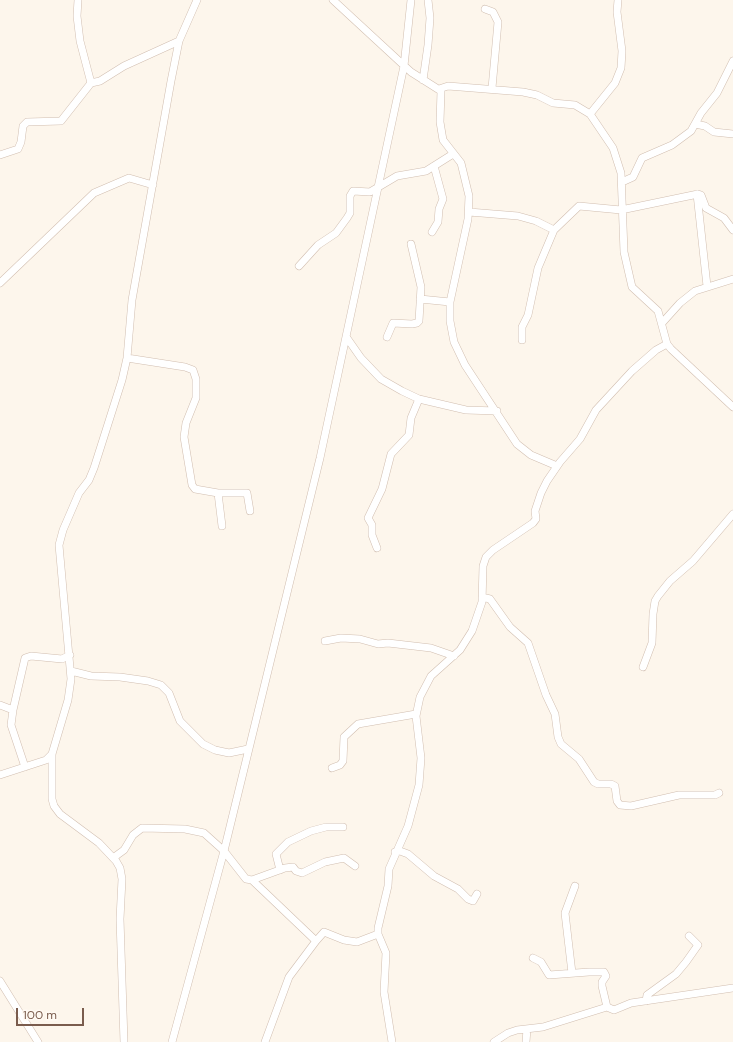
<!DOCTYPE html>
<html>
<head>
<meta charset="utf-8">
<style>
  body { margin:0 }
  #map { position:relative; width:733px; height:1042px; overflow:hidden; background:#fdf6ec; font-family:"DM Sans",sans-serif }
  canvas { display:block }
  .scale { position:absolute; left:16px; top:1008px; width:68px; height:18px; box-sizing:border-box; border:2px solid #7a5c4d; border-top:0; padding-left:5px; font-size:12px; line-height:14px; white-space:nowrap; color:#7a5c4d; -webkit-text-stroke:3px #fffaf3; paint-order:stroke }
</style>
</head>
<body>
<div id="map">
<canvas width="733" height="1042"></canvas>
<div class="scale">100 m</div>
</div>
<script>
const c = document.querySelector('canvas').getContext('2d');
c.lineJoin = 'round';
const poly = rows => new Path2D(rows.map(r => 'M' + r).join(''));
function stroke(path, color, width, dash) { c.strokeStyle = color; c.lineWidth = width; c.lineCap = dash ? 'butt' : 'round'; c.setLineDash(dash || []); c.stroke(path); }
const minor = poly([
  [78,0,77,16,80,41,91,83],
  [333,0,411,72,441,91,440,122,443,140,461,163,469,196,468,219,450,302,450,321,454,342,465,365,517,444,531,455,557,466],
  [485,9,493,12,498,22,492,88],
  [423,80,428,45,430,18,428,0],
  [439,89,448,86,523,92,537,95,553,103,575,105,590,114,613,148,621,173,624,252,632,287,658,311,667,344,671,349,733,407],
  [590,114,615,83,621,68,622,51,617,12,618,0],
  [695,124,705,126,714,132,733,134],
  [0,155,18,149,21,142,23,126,27,122,61,121,91,83,100,81,124,66,179,41],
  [622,182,633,177,642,158,672,145,691,131,701,113,717,93,733,61],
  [697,194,707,286],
  [469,212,518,216,536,221,554,230,579,206,621,210,698,194,701,195,706,208,724,218,733,230],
  [432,232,438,222,439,209,443,199,434,166],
  [299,266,318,245,336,233,347,218,350,213,350,196,353,191,370,192,397,176,426,171,453,154],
  [0,283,94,193,129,178,153,185],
  [420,299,450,302],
  [662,323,680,303,695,291,733,279],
  [387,337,393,323,412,324,417,323,419,321,421,287,411,244],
  [347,338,361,358,381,379,402,391,419,399,466,410,497,411],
  [522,340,522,327,528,315,538,268,554,230],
  [127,358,185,367,193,370,196,379,196,398,186,423,184,437,192,485,195,489,218,493,247,493,250,511],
  [218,493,222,526],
  [377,548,372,535,372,525,368,518,382,489,391,454,409,435,411,418,419,399],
  [482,598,486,598,490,599,510,627,528,643,546,695,555,714,558,737,561,744,579,759,594,782,598,784,611,784,615,786,617,801,620,805,631,806,679,795,715,795,719,793],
  [325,641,341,638,360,639,378,644,388,643,431,648,454,656],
  [643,667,652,643,653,614,655,601,658,596,670,581,693,561,733,514],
  [71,671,91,676,120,677,148,681,161,685,169,693,180,721,203,744,215,750,229,753,248,749],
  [0,705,13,710],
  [25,767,11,725,13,710,25,658,31,656,62,659,70,655],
  [332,768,340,765,343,761,344,737,358,724,416,714],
  [0,775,46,760,52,754],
  [395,852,400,851,408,854,434,876,458,889,468,899,473,901,477,894],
  [113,858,124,850,133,835,142,828,185,829,204,833,224,851,246,879,252,880,316,941,289,977,265,1042],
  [280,870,276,854,288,842,311,831,326,827,343,827],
  [252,880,285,868,293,867,296,871,302,873,325,862,344,858,355,866],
  [316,941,324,932,344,940,357,942,378,934],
  [533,958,541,962,549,975,589,972,604,972,606,976,602,982,602,986,607,1007],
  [572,973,565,913,575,886],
  [0,981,38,1042],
  [646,1001,647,995,676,974,686,962,698,945,689,936],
  [124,1042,120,919,122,879,120,868,116,861,99,843,60,814,54,806,52,799,52,754,68,700,71,679,59,545,63,530,79,493,89,480,94,468,122,380,127,358,132,300,171,81,179,41,197,0],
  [172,1042,224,851,320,458,404,66,411,0],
  [392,1042,384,992,386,953,378,934,378,928,388,886,389,869,408,826,419,785,421,758,416,716,420,697,431,676,460,650,472,631,482,602,483,566,486,557,493,550,533,523,536,519,535,511,541,493,547,481,560,462,580,439,596,410,632,371,656,350,667,344],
  [494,1042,508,1033,517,1030,543,1027,607,1007,614,1010,631,1003,733,988],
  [526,1042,527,1029]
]);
stroke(minor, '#d1beb0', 8);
stroke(minor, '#fff', 7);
</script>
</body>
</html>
